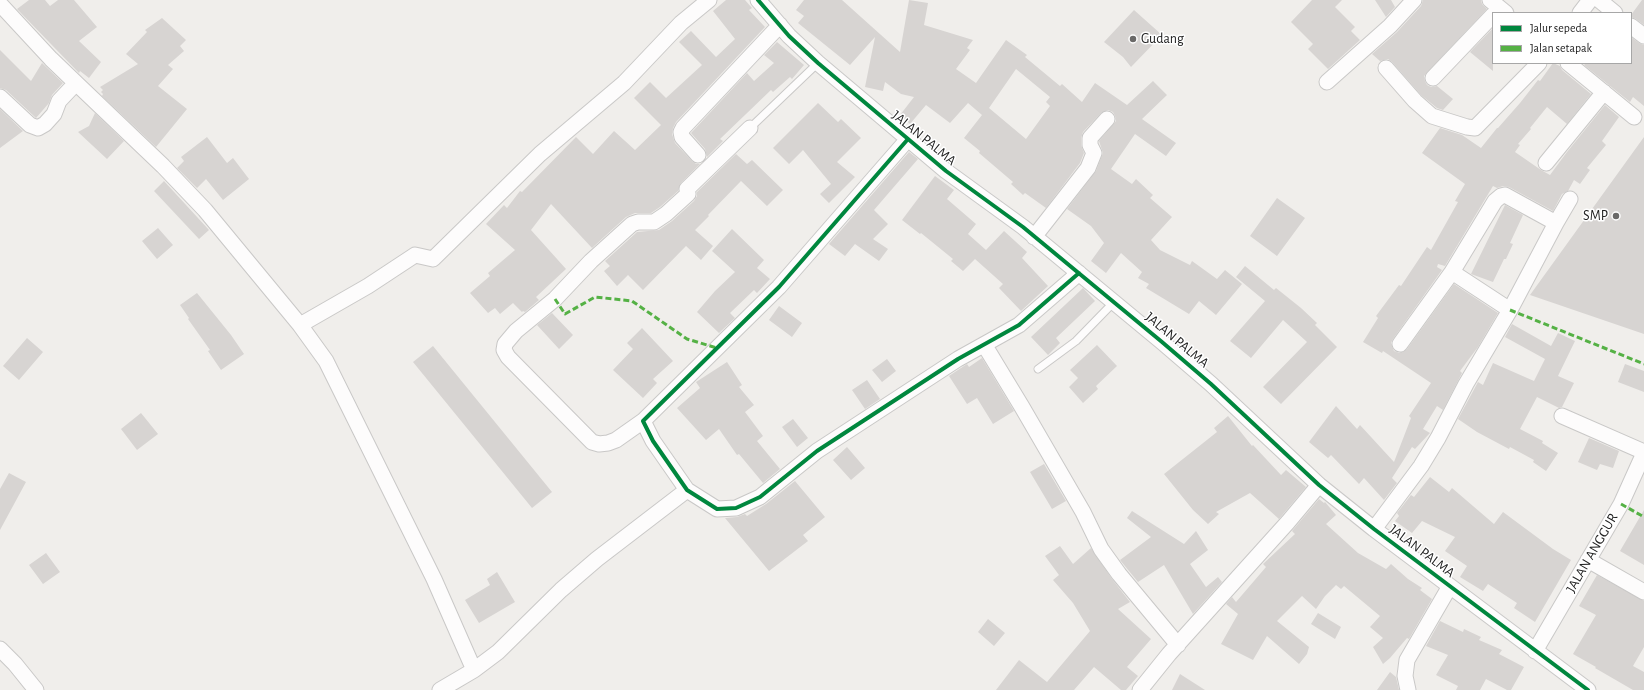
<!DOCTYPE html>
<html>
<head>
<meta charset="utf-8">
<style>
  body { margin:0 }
  #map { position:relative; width:1644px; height:690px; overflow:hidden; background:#f0eeeb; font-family:"Alegreya Sans",sans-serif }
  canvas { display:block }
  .legend { position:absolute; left:1492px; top:12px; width:140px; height:52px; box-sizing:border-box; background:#fff; border:1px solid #a7a7a7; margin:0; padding:5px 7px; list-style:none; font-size:12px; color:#222 }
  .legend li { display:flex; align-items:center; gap:8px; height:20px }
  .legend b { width:20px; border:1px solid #a7a7a7 }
</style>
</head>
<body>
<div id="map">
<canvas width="1644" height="690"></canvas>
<ul class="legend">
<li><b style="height:5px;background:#00873e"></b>Jalur sepeda</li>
<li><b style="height:5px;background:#55b145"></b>Jalan setapak</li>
</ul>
</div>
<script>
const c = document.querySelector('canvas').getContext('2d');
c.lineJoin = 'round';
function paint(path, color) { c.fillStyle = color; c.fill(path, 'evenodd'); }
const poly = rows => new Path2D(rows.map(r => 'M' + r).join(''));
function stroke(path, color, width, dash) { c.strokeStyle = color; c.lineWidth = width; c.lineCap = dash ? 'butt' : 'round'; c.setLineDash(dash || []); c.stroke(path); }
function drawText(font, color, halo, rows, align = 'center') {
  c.font = font + ' "Alegreya Sans",sans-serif'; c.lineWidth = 3; c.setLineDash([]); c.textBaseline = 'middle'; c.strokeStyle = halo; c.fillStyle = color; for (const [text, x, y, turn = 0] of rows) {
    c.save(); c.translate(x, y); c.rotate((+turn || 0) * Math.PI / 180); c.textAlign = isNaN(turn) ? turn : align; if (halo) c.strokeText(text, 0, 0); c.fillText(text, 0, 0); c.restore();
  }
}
const building = poly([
  [29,0,45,0,50,6,58,0,74,0,97,27,79,41,101,62,89,78,80,71,79,73,17,9],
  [726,0,745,0,752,8,749,10,765,27,676,122,673,128,672,134,675,143,692,161,696,164,700,164,681,183,678,191,660,207,651,213,635,213,626,217,592,248,551,204,531,230,566,269,536,297,539,300,525,312,523,311,522,312,513,303,500,314,495,308,488,313,470,293,490,276,488,273,515,250,486,224,504,205,507,208,520,191,522,192,576,137,593,154,614,131,635,150,661,125,634,98,650,82,666,98,702,65,679,42,691,31,716,57,735,39,713,11],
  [804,0,842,0,900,52,909,0,928,3,924,25,973,40,967,48,970,50,956,69,976,83,1006,40,1027,55,1025,57,1060,86,1062,84,1082,102,1095,83,1127,105,1153,81,1167,95,1142,119,1176,143,1166,156,1135,134,1111,169,1132,184,1136,179,1153,195,1150,198,1172,217,1151,240,1160,250,1190,265,1192,261,1217,279,1225,270,1242,284,1216,315,1199,301,1189,314,1146,288,1149,284,1138,278,1142,272,1121,253,1106,273,1091,261,1104,243,1091,226,1067,209,1096,171,1103,153,1099,141,1116,121,1115,116,1113,112,1108,110,1101,113,1083,132,1081,138,1081,145,1084,153,1080,163,1046,208,1025,193,1023,195,1011,184,1013,182,979,153,980,151,964,138,982,115,968,103,950,123,926,105,910,124,900,115,914,97,901,94,885,82,883,91,865,87,875,37,850,65,798,23,804,16,796,10],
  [1016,69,1050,97,1046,102,1050,106,1026,139,989,108],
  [1312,0,1342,0,1335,7,1355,27,1351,31,1360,40,1328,69,1308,49,1313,44,1291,22],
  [1375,0,1391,0,1395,7,1386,17],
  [1423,0,1481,0,1482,4,1487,9,1424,76,1425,81,1427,85,1431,87,1437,86,1453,99,1443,110,1437,108,1421,95,1392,62,1388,59,1380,61,1372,54,1397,32,1421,6],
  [1642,0,1644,0,1644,25,1636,19,1631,17,1631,15],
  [1134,10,1162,35,1131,67,1123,57,1104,42],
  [162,18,186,40,180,46,184,51,168,65,173,69,158,86,187,109,156,147,102,96,103,94,101,92,103,90,100,87,138,64,126,54,147,32,145,30],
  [1493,28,1493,71,1470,52],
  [1631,37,1639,43,1644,45,1644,106,1633,97,1630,102,1584,65,1586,63,1631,63],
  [777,42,804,65,792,79,790,77,773,92,771,90,720,139,723,141,707,157,705,149,691,133,747,73,754,81,774,63,764,55],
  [0,50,31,81,42,63,63,83,52,95,49,103,36,118,6,90,0,88],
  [1553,63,1560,66,1562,70,1591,94,1567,124,1547,107,1530,128,1531,129,1518,144,1520,145,1515,152,1541,170,1550,175,1567,152,1605,105,1619,117,1602,141,1606,145,1587,168,1590,170,1580,184,1574,180,1568,191,1562,194,1553,211,1509,187,1503,186,1497,188,1493,186,1445,266,1438,264,1437,267,1442,270,1393,339,1391,343,1394,351,1399,353,1407,349,1454,284,1498,313,1478,347,1460,371,1462,373,1443,410,1437,406,1423,429,1430,433,1415,449,1412,447,1392,478,1397,483,1384,500,1364,478,1359,484,1331,455,1328,458,1309,442,1336,406,1357,429,1360,425,1394,462,1411,418,1409,416,1431,383,1383,351,1382,353,1363,342,1378,318,1376,316,1399,285,1401,286,1427,247,1431,250,1458,202,1455,201,1465,184,1422,153,1440,128,1462,135,1481,148,1497,128,1498,128,1520,103,1538,80,1540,81],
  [818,103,838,122,841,119,861,138,837,162,855,177,829,203,820,194,831,184,803,150,789,164,773,148],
  [0,109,23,131,0,148],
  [95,113,124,141,107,159,78,132,89,126],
  [207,137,227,163,233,158,249,179,223,200,206,179,197,188,177,168,184,161,181,157],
  [1644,137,1644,334,1530,295],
  [909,152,918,159,874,210,888,224,873,239,888,249,879,261,855,244,845,256,829,244],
  [736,154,747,164,752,160,783,190,767,206,741,181,708,215,709,216,695,230,713,246,701,260,686,246,643,290,628,275,617,286,604,271,610,266,605,261,637,232,659,230,672,221,694,201,697,196,697,192],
  [935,176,954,190,947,199,976,224,968,234,986,250,1004,231,1027,252,1022,258,1048,286,1021,311,999,288,1003,284,975,259,963,271,951,261,953,259,921,233,920,234,902,220],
  [164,181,209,230,199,239,154,191],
  [1277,198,1305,218,1277,256,1250,236],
  [1505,205,1523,215,1510,243,1513,244,1506,259,1504,259,1493,282,1471,274],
  [158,228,173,245,157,259,142,241],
  [732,229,764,260,757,268,770,279,757,293,754,290,730,313,735,318,719,333,697,312,715,291,735,272,712,251],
  [1245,266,1274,290,1276,288,1301,308,1317,323,1315,325,1337,347,1281,404,1263,387,1307,342,1283,320,1251,358,1230,341,1265,301,1236,277],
  [1083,288,1095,301,1056,338,1060,343,1048,355,1031,337],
  [197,293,231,335,244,354,221,370,208,351,210,350,188,319,189,318,180,305],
  [779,306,802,323,792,337,769,320],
  [552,313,573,335,559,349,537,325],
  [1512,324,1551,346,1558,333,1575,341,1558,376,1574,383,1562,407,1559,408,1537,397,1520,429,1543,441,1542,443,1558,453,1546,471,1533,462,1534,460,1510,447,1509,449,1477,432,1458,419,1478,382,1483,385,1493,363,1534,381,1545,359,1505,337],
  [642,328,673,361,653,379,657,383,643,398,613,370,633,349,627,343],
  [27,338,43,352,19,380,3,366],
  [1097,345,1117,366,1096,386,1098,389,1083,403,1069,387,1078,378,1070,370],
  [433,346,552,492,532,508,413,362],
  [982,358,1014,411,993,424,977,398,967,404,949,376,967,364,969,367],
  [887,359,896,371,882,382,872,370],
  [727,362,742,385,739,387,754,405,745,412,763,436,757,441,780,469,763,483,739,454,737,455,719,429,706,440,677,408,700,388,696,382],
  [1625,364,1644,371,1644,392,1618,382],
  [867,380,880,399,865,409,852,390],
  [141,413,158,434,137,450,121,429],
  [1228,416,1252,446,1253,445,1281,475,1286,470,1306,487,1279,519,1250,493,1216,512,1219,514,1208,524,1193,510,1164,474,1217,432,1214,428],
  [793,419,808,438,797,447,782,427],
  [1589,438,1619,451,1613,468,1600,464,1597,470,1578,462],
  [847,447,865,468,851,480,833,460],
  [1044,464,1066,501,1052,509,1030,472],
  [9,473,26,482,0,530,0,489],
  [1430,477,1449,492,1452,488,1494,524,1503,512,1553,549,1571,560,1535,622,1514,608,1517,603,1488,584,1483,591,1460,577,1467,566,1445,551,1455,537,1422,521,1412,533,1395,521,1399,516,1397,513,1411,495,1414,497],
  [795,481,825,517,803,535,808,541,769,571,725,518,737,517,745,514,747,516,766,504],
  [1319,499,1324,503,1325,502,1336,515,1326,524,1358,553,1386,569,1391,564,1408,579,1422,588,1420,590,1432,599,1409,639,1407,638,1390,658,1383,664,1373,647,1383,638,1370,627,1380,616,1344,586,1341,589,1336,585,1325,596,1316,609,1302,596,1277,621,1309,647,1307,654,1299,664,1267,636,1253,660,1221,644,1238,614,1226,604,1232,597,1236,602,1266,567,1263,564,1295,534,1292,531],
  [1644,510,1644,565,1620,551],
  [1132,511,1184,544,1196,531,1208,550,1190,564,1206,587,1218,577,1222,582,1193,614,1164,565,1138,582,1120,560,1151,537,1127,518],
  [1060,546,1073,564,1091,548,1112,579,1130,602,1118,609,1151,639,1127,667,1138,676,1126,690,1121,690,1094,667,1074,690,996,690,1019,660,1047,682,1090,631,1073,603,1053,580,1059,575,1045,556],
  [46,553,60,572,43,584,29,565],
  [497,572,515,602,479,623,465,600,490,585,487,579],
  [1597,575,1644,601,1644,647,1633,666,1644,672,1644,690,1633,690,1595,668,1596,667,1573,654,1596,615,1579,606],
  [1318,613,1341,627,1335,639,1311,624],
  [988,619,1005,633,994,646,978,632],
  [1440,621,1463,632,1464,629,1481,637,1479,640,1502,650,1499,654,1524,667,1511,690,1507,690,1486,679,1480,690,1456,690,1458,686,1436,675,1448,655,1426,646],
  [1390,672,1396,677,1399,690,1377,690],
  [1180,674,1205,690,1172,690]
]);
const service = poly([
  [750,128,818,63],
  [1038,369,1076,341,1114,302]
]);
const minor = poly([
  [758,0,789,36,818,63,946,171,1023,227,1162,342,1211,384,1319,485,1374,529,1588,690],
  [1490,0,1506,13],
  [1599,0,1615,13],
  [0,4,51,59,76,83],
  [1580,13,1590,0],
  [1631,26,1644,36],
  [1568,63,1634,117],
  [1386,68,1415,101,1432,116,1467,127,1475,128,1539,63],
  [1433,78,1493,15],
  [1327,82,1390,26,1414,0],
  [0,97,30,125,38,128,45,124,54,114,59,101,76,83,163,166,205,210,300,325,326,361,434,579,474,670],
  [908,139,779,287,643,421,653,441,687,490,717,509,736,508,760,497,817,451,958,359,1019,325,1079,273],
  [698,155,682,137,681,132,683,128,780,25],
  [1546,163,1604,92],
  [1556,223,1570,199],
  [1034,237,1088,168,1094,153,1090,145,1090,138,1107,119],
  [300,325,368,286,412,257,415,255,433,259,540,154,624,83,681,23,709,0],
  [1400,344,1452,272],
  [985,346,1022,407,1083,512,1101,549,1119,574,1178,645],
  [1562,416,1644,452],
  [643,421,616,440,608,443,599,444,592,442,508,357,504,350,505,344,516,331,555,299,591,261,632,224,638,222,654,222,666,214,688,194,687,189,750,128],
  [1374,529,1421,466,1438,438,1466,384,1510,310,1452,272,1495,201,1501,196,1505,195,1556,223,1510,310],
  [1588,560,1644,592],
  [0,649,15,664,36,690],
  [1535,651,1621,504,1644,453],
  [440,690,474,670,498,652,561,590,597,559,687,490],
  [1140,690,1169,654,1288,522,1319,485],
  [1408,690,1405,676,1407,660,1450,586]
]);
const quiet = poly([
  [555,299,565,314,595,297,632,301,687,339,717,348],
  [1510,310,1644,364],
  [1621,504,1644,517]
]);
const cycleway = poly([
  [758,0,789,36,818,63,946,171,1023,227,1162,342,1211,384,1319,485,1374,529,1588,690],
  [908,139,779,287,643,421,653,441,687,490,717,509,736,508,760,497,817,451,958,359,1019,325,1079,273]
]);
const markers = [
  [1133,39,4,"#6a6968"],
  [1616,216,4,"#6a6968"]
];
const poiNames = [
  ["Gudang",1141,39],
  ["SMP",1608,216,"right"]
];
const streetNames = [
  ["JALAN PALMA",924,138,39],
  ["JALAN PALMA",1177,340,40],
  ["JALAN PALMA",1422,551,37],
  ["JALAN ANGGUR",1592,553,-60]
];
paint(building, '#d7d4d2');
stroke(service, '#c9c8c7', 9);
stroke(minor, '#c9c8c7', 17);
stroke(service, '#fdfcfc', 7);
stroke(minor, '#fdfcfc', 15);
stroke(quiet, '#55b145', 3, [6, 3]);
stroke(cycleway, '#00873e', 4);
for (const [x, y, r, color] of markers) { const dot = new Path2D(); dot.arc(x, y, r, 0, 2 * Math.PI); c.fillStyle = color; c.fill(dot); stroke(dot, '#fff', 1.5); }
drawText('14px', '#222', '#fff', poiNames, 'left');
drawText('14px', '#222', '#fff', streetNames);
</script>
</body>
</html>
